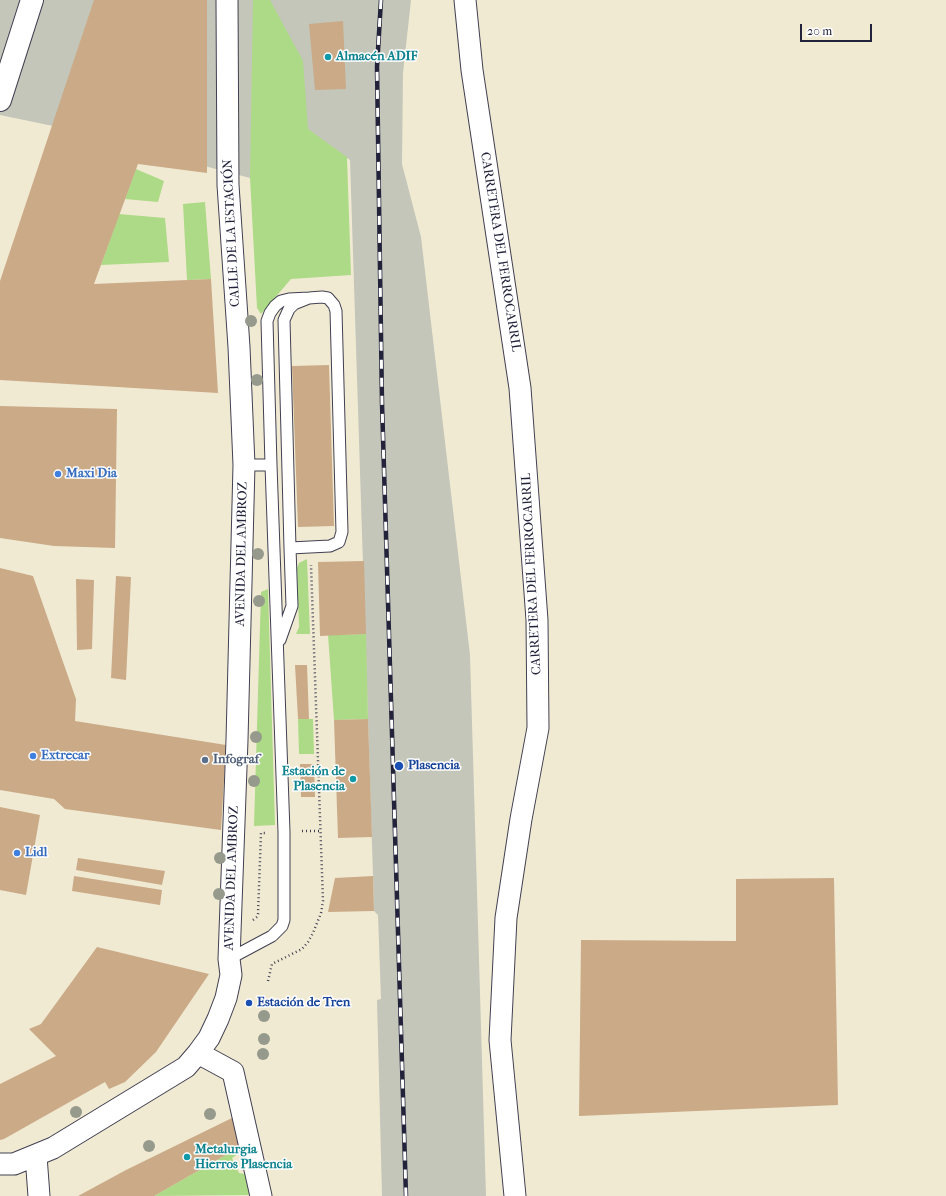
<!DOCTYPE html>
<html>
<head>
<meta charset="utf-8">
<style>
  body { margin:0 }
  #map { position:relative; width:946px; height:1196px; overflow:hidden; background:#f1ead3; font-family:"IM FELL French Canon",serif }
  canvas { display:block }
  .scale { position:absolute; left:800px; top:24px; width:72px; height:18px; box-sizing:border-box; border:2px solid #22223b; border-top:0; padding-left:5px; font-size:12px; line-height:14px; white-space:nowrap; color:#22223b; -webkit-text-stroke:3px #fff; paint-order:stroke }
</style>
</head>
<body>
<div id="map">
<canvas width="946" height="1196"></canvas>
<div class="scale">20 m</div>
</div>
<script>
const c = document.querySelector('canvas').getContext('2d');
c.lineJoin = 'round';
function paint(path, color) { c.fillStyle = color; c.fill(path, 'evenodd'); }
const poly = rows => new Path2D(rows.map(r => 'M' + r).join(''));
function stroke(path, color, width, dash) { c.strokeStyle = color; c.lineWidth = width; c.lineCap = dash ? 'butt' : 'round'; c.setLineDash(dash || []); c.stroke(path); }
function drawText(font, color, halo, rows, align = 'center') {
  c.font = font + ' "IM FELL French Canon",serif'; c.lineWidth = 3; c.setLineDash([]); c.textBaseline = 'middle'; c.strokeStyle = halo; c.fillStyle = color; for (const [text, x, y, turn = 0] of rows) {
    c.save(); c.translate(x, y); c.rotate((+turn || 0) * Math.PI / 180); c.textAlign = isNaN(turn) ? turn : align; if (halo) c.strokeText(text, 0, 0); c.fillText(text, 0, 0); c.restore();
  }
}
const industrial = poly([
  [0,0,411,0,403,73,402,164,421,237,470,655,486,1196,382,1196,377,1000,381,999,378,915,374,911,373,876,350,160,309,130,313,176,250,178,53,126,0,115]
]);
const green = poly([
  [253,0,270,0,303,61,308,129,347,157,351,275,291,279,261,314,257,308,250,178],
  [136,169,164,181,158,202,125,199],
  [205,202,211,279,187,280,183,204],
  [119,214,165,218,169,262,101,265],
  [307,559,310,634,296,634,299,627,297,568,299,563],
  [268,589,275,825,254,826,261,592],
  [366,634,368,719,334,720,328,635],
  [298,719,313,719,314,754,299,754],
  [245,1144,242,1151,232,1158,239,1173,250,1175,253,1195,154,1196]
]);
const building = poly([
  [94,0,207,0,207,173,138,164,94,284,211,279,218,393,0,380,0,281],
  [343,21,346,89,315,90,309,24],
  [329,365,334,526,298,527,292,366],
  [0,406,117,409,115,548,54,546,0,538],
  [364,561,366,634,320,636,318,562],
  [0,568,33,576,76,699,75,721,226,745,221,830,65,809,54,799,0,790],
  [116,576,131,577,126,680,111,678],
  [76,579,94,580,92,649,77,650],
  [295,665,307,665,309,719,298,719],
  [368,719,372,837,338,838,334,720],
  [300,764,314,764,315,797,301,797],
  [0,807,40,815,26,895,0,890],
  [78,858,165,871,162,885,76,870],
  [74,876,162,890,160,905,72,891],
  [373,876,374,911,328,912,335,878],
  [834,878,838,1105,579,1116,581,940,736,941,736,879],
  [97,947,209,974,156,1052,125,1082,109,1089,105,1082,4,1139,0,1140,0,1084,56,1056,29,1029,41,1024],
  [236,1116,245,1144,154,1196,78,1196,126,1170]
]);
const path = poly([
  [302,831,320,831],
  [253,920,257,917,258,914,261,833,266,833],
  [268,981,272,964,302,949,308,942,313,933,321,913,323,901,311,565]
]);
const lane = poly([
  [244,465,271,465,267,321,270,313,275,306,281,301,289,299,309,298,322,297,328,298,334,305,336,311,342,532,339,542,330,546,290,548,284,320,289,309,294,304,309,298],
  [280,640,292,606,290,548],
  [229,959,272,936,282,926,284,920,284,832,271,465]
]);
const street = poly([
  [465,0,472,70,520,388,537,620,538,728,521,819,506,918,500,1040,515,1196],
  [198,1053,233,1072,261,1196],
  [36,1156,39,1196],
  [0,1164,14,1164,53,1148,186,1067,198,1053,209,1038,218,1019,226,998,231,975,229,959,237,740,244,465,239,347,228,185,227,0]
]);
const secondary = poly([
  [0,100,32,0]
]);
const rail = poly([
  [381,0,377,67,382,403,406,1196]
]);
const trees = [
  [251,321],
  [257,380],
  [258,554],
  [259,601],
  [256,737],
  [254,781],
  [220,858],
  [219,894],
  [264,1016],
  [264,1039],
  [263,1054],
  [76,1112],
  [210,1114],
  [149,1146]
];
const markers = [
  [328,57,4,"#0f9aa8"],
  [58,474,4,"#3f7fe0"],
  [33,756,4,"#3f7fe0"],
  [205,760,4,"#5c6f8a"],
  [399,766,5,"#1a4fb4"],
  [353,779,4,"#0f9aa8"],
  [17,853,4,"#3f7fe0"],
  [249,1003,4,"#1a4fb4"],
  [187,1157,4,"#0f9aa8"]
];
const cultureNames = [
  ["Almacén ADIF",336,57],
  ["Estación de",345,772,"right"],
  ["Plasencia",345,787,"right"],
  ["Metalurgia",195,1150],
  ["Hierros Plasencia",195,1165]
];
const streetNames = [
  ["CALLE DE LA ESTACIÓN",232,233,-93],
  ["CARRETERA DEL FERROCARRIL",500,252,81],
  ["AVENIDA DEL AMBROZ",242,554,-89],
  ["CARRETERA DEL FERROCARRIL",532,574,-93],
  ["AVENIDA DEL AMBROZ",232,878,-88]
];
const shopNames = [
  ["Maxi Dia",66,474],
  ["Extrecar",41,756],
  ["Lidl",25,853]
];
const serviceNames = [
  ["Infograf",213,760]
];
const transitNames = [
  ["Plasencia",408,766],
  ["Estación de Tren",257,1003]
];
paint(industrial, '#c3c6b9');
paint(green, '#adda86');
paint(building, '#caaa87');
stroke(lane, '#414052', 13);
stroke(street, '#414052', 23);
stroke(secondary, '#414052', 24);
stroke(path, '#414052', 2.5, [1, 3]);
stroke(lane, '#fff', 11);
stroke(street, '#fff', 21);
stroke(secondary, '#fff', 22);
stroke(rail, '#22223b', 4.5);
stroke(rail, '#fff', 3, [9]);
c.fillStyle = '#969a8c';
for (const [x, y] of trees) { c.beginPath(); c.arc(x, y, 6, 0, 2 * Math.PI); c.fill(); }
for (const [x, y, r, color] of markers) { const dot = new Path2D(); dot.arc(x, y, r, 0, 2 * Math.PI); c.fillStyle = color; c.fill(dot); stroke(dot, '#fff', 1.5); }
drawText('bold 13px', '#0d838f', '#fff', cultureNames, 'left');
drawText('13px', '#22223b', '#fff', streetNames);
drawText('bold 13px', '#366cbe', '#fff', shopNames, 'left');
drawText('bold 13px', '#4e5e75', '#fff', serviceNames, 'left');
drawText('bold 13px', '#164399', '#fff', transitNames, 'left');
</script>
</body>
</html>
